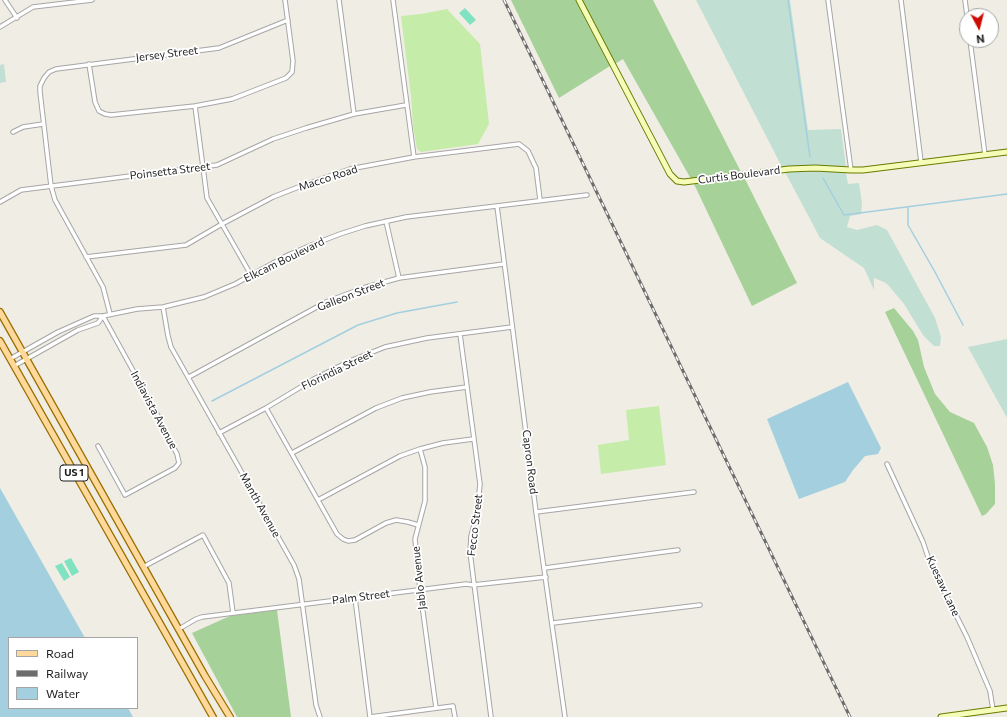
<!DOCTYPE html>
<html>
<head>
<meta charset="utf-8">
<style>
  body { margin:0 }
  #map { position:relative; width:1007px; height:717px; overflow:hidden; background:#f0ede5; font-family:Commissioner,sans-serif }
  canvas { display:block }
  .legend { position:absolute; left:8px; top:637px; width:130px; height:72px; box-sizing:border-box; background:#fff; border:1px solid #a5a5a5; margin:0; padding:5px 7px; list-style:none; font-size:12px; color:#1f1f1f }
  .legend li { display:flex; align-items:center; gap:8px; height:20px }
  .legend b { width:20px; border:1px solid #a5a5a5 }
  .north { position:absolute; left:959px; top:8px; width:40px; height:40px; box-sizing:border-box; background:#fff; border:1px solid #a5a5a5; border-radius:50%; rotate:173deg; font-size:11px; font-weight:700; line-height:16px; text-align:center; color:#1f1f1f }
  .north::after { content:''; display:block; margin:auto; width:14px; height:18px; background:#ce0b00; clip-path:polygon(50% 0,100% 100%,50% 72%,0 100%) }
</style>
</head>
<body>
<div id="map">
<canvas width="1007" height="717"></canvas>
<ul class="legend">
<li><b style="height:5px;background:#ffd99b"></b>Road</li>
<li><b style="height:5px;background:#6d6d6d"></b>Railway</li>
<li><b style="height:11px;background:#a3cfdf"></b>Water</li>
</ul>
<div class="north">N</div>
</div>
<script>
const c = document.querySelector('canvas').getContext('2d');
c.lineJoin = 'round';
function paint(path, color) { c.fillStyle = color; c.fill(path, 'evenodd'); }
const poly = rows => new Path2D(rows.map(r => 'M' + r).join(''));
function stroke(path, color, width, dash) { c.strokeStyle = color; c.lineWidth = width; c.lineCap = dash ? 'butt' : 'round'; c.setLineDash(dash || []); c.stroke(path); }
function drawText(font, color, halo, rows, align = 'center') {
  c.font = font + ' Commissioner,sans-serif'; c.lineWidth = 3.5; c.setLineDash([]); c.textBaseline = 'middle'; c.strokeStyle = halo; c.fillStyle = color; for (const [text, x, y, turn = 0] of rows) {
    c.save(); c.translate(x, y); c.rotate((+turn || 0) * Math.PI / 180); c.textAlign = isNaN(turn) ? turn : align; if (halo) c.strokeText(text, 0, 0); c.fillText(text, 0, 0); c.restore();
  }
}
const grass = poly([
  [447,9,480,44,489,124,478,144,421,152,417,149,413,126,411,96,401,16,421,14],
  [659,406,666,465,601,474,598,445,629,440,626,410]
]);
const forest = poly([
  [511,0,576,0,610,66,559,98],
  [581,0,653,0,741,172,691,179,623,59,615,64],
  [744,177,797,283,752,306,694,184],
  [894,308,913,331,918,340,924,367,935,394,950,412,974,423,987,447,993,465,995,484,995,504,986,514,982,516,885,312],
  [277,610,291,717,237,717,192,633,230,616]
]);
const wetland = poly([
  [696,0,790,0,808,130,841,129,846,167,815,166,782,167],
  [4,64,6,82,0,83,0,65],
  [815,171,846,173,848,184,859,183,862,203,861,214,850,216,847,227,857,230,877,225,887,230,935,318,941,337,940,346,934,346,923,335,904,304,888,285,884,282,874,278,874,290,864,268,820,238,785,172],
  [1007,339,1007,418,968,347]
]);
const pitch = poly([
  [465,8,476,20,470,25,459,13],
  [71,558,79,572,72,576,64,561],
  [62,563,70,577,64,581,55,566]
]);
const water = poly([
  [848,382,881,448,878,454,865,456,853,470,845,482,799,499,767,419],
  [0,488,85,638,9,638,9,708,128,708,133,717,0,717]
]);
const stream = poly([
  [788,0,810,157],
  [823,178,844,215,1007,194],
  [908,207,908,225,935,272,963,325],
  [212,401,358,325,397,313,457,302]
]);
const street = poly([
  [5,0,17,18],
  [339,0,354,114],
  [393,0,414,157],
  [828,0,851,170],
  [901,0,921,162],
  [965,0,967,16],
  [0,27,33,7,92,0],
  [970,40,985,155],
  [89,64,95,102,99,111,105,114,111,115,195,106,232,99,286,78,292,72,293,61,285,0],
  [195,106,207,198,251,275],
  [13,132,23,127,43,124],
  [0,202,21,190,217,165,273,139,306,128,354,114,406,105],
  [497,206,536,512,565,717],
  [386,221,399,278],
  [86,257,186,245,222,224,273,197,301,186,350,169,414,157,519,144,528,151,536,168,540,200],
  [163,307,168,336,171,347,294,565,299,579,316,705,320,717],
  [110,314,103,287,55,200,51,186,40,92,40,86,44,78,49,72,56,69,219,48,288,20],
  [460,334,480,484,477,514,471,536,470,552,491,717],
  [10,359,58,332,94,316,103,316,137,309,163,307,204,297,235,284,288,255,314,244,340,234,365,226,406,217,587,195],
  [14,366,78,330,98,323,103,316],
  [189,377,326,302,363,288,399,278,504,264],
  [266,408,337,534,343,539,348,541,355,540,386,523,396,520,408,522,418,525],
  [219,433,266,408,314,379,350,361,385,347,427,338,512,327],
  [98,446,125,495,175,468,179,463,177,454,161,424,158,416,103,316],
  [420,449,425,467,425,501,415,539,420,590,436,708],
  [292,453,376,408,402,398,430,392,467,387],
  [887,464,923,542,930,563,967,637,990,691,993,710],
  [318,500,400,456,420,449,443,443,473,439],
  [536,512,694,492],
  [143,567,203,535,229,583,233,613],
  [545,568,678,550],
  [355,598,370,717],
  [553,623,700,605],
  [179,629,196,619,202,617,466,584,473,585,546,577],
  [370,717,453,706,455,717]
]);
const secondary = poly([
  [579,0,670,174,677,181,684,182,789,169,815,168,851,170,863,170,1007,152],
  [941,717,1007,708]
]);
const primary = poly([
  [0,312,205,676,230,717],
  [0,341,213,717]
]);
const rail = poly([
  [504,0,850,717]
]);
const shields = [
  [74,473,28]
];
const shieldNames = [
  ["US 1",74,473]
];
const streetNames = [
  ["Jersey Street",167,54,-7],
  ["Poinsetta Street",170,171,-7],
  ["Curtis Boulevard",739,175,-7],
  ["Macco Road",328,178,-18],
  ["Elkcam Boulevard",284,260,-26],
  ["Galleon Street",351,295,-21],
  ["Florindia Street",337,370,-26],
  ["Indiavista Avenue",154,410,62],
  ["Capron Road",530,462,83],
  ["Manth Avenue",260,505,61],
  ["Fecco Street",475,525,-83],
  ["Jablo Avenue",419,578,-96],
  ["Kuesaw Lane",943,586,65],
  ["Palm Street",361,597,-7]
];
paint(grass, '#c6eca9');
paint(forest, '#a6d198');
paint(wetland, '#c1dfd3');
paint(pitch, '#80e2c1');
paint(water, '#a3cfdf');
stroke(stream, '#a3cfdf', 1.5);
stroke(street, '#a6a6a6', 5.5);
stroke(secondary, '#677b01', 7);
stroke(primary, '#9a6f00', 8);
stroke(street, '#fff', 3.5);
stroke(secondary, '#f5fcb7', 5);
stroke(primary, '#ffd99b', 5.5);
stroke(rail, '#6d6d6d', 3);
stroke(rail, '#fff', 1.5, [4.5]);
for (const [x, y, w] of shields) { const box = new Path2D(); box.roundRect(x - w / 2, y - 8, w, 16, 3); c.fillStyle = '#fff'; c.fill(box); stroke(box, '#1f1f1f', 1); }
drawText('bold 10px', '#1f1f1f', null, shieldNames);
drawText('11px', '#1f1f1f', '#fff', streetNames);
</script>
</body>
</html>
